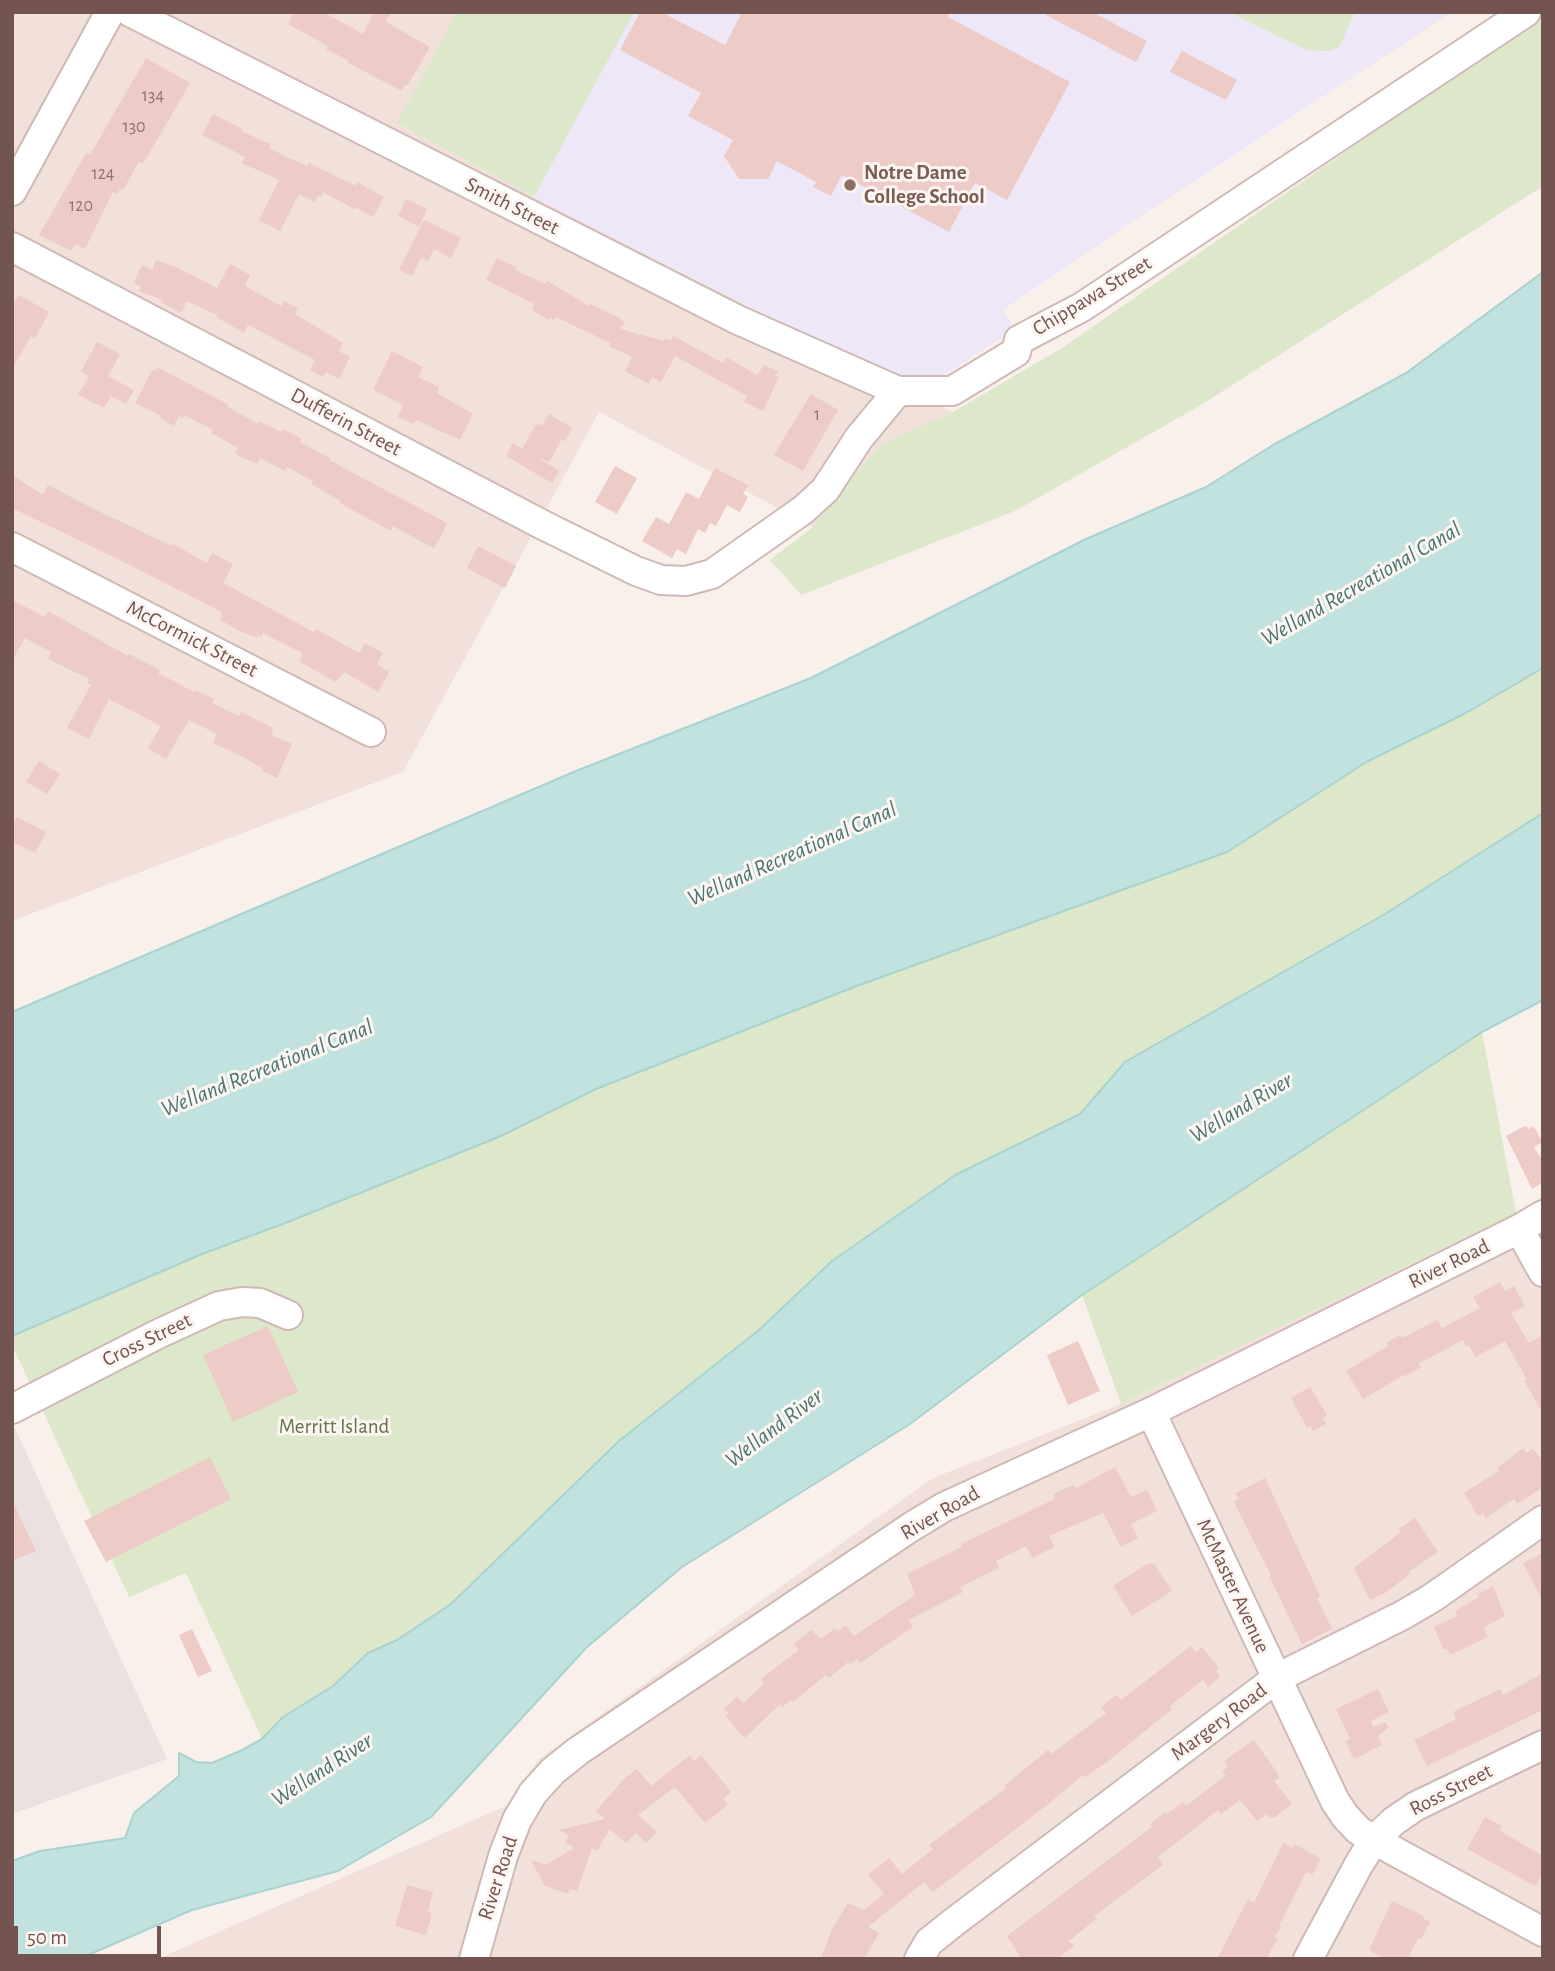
<!DOCTYPE html>
<html>
<head>
<meta charset="utf-8">
<style>
  body { margin:0 }
  #map { position:relative; width:1555px; height:1971px; overflow:hidden; background:#faf0eb; font-family:"Alegreya Sans",sans-serif }
  canvas { display:block }
  .frame { position:absolute; inset:0; border:14px solid #735451; pointer-events:none }
  .scale { position:absolute; left:14px; top:1926px; width:147px; height:32px; box-sizing:border-box; border:4px solid #735451; border-top:0; padding-left:9px; font-size:21px; line-height:24px; white-space:nowrap; color:#735451; -webkit-text-stroke:5px #fdf5f1; paint-order:stroke }
</style>
</head>
<body>
<div id="map">
<canvas width="1555" height="1971"></canvas>
<div class="frame"></div>
<div class="scale">50 m</div>
</div>
<script>
const c = document.querySelector('canvas').getContext('2d');
c.lineJoin = 'round';
function paint(path, color) { c.fillStyle = color; c.fill(path, 'evenodd'); }
const poly = rows => new Path2D(rows.map(r => 'M' + r).join(''));
function stroke(path, color, width, dash) { c.strokeStyle = color; c.lineWidth = width; c.lineCap = dash ? 'butt' : 'round'; c.setLineDash(dash || []); c.stroke(path); }
function drawText(font, color, halo, rows, align = 'center') {
  c.font = font + ' "Alegreya Sans",sans-serif'; c.lineWidth = 6; c.setLineDash([]); c.textBaseline = 'middle'; c.strokeStyle = halo; c.fillStyle = color; for (const [text, x, y, turn = 0] of rows) {
    c.save(); c.translate(x, y); c.rotate((+turn || 0) * Math.PI / 180); c.textAlign = isNaN(turn) ? turn : align; if (halo) c.strokeText(text, 0, 0); c.fillText(text, 0, 0); c.restore();
  }
}
const residential = poly([
  [12,12,457,12,398,123,534,197,953,412,894,438,874,451,813,527,599,412,403,772,12,921],
  [1543,1196,1543,1959,157,1959,506,1806,539,1759,933,1478,1121,1404,1516,1213]
]);
const industrial = poly([
  [15,1428,167,1759,12,1814,12,1430]
]);
const education = poly([
  [457,12,1452,12,1124,227,1003,310,1015,329,951,371,928,380,904,380,875,372,534,197,397,123]
]);
const green = poly([
  [457,12,634,12,534,197,397,123],
  [1228,12,1355,12,1339,47,1330,51,1315,51,1307,50],
  [1543,15,1543,186,1201,405,1015,511,801,595,770,560,813,527,874,451,894,438,953,412,1062,348],
  [1543,668,1543,813,1385,914,1125,1062,1080,1114,957,1174,832,1261,759,1330,668,1402,588,1472,451,1604,397,1640,368,1653,333,1686,283,1717,262,1739,186,1573,129,1597,12,1345,12,1336,202,1254,288,1222,501,1136,596,1089,854,987,1368,761,1464,714],
  [1482,1032,1516,1213,1121,1404,1082,1295]
]);
const water = poly([
  [1543,272,1543,668,1464,714,1368,761,1227,852,854,987,596,1089,501,1136,288,1222,202,1254,12,1336,12,1012,576,771,811,678,1086,539,1206,487,1273,445,1406,373,1543,272],
  [1543,813,1543,1000,1482,1032,1082,1295,910,1424,682,1567,586,1648,431,1817,338,1871,192,1910,79,1959,12,1959,12,1861,40,1851,125,1838,134,1813,179,1776,179,1753,196,1762,212,1763,240,1751,262,1739,283,1717,333,1686,368,1653,397,1640,451,1604,619,1441,759,1330,832,1261,957,1174,1080,1114,1125,1062,1385,914,1543,813]
]);
const building = poly([
  [294,12,323,12,363,34,374,12,391,12,386,22,430,47,407,86,405,85,402,91,348,63,349,61,326,49,328,46,288,24],
  [640,12,661,12,725,45,742,12,950,12,948,17,1070,82,1007,200,975,183,949,232,842,175,831,196,813,187,816,182,777,161,768,179,739,179,724,156,733,140,688,116,701,93,620,50],
  [1040,12,1092,12,1147,41,1136,62],
  [1182,51,1237,80,1226,100,1170,72],
  [146,58,190,83,143,164,139,162,123,190,120,189,117,194,113,192,85,249,75,244,71,251,39,235,86,153,90,155],
  [213,114,242,129,241,131,270,144,269,148,287,157,307,166,309,163,356,186,357,182,384,197,373,217,355,207,354,209,323,192,321,197,318,195,315,202,299,194,280,231,259,220,279,180,242,163,245,157,202,135],
  [406,199,427,209,419,227,398,216],
  [424,220,461,238,451,258,434,249,428,261,421,258,412,276,399,270],
  [497,258,516,267,515,270,545,284,547,281,589,306,590,304,616,316,625,322,620,329,664,341,666,338,671,341,673,336,723,363,726,357,757,375,764,365,778,371,775,376,779,377,763,411,744,402,747,396,675,356,661,382,652,377,649,384,625,371,632,357,609,346,610,343,556,317,554,320,550,318,548,320,532,310,534,304,486,280],
  [156,260,178,268,217,288,230,264,250,275,245,286,281,306,284,301,298,308,295,314,343,343,339,351,350,357,339,379,326,372,323,377,310,370,315,360,248,325,244,333,216,317,217,315,187,301,181,313,161,302,162,300,139,291,141,287,134,283,142,265,152,270],
  [19,295,49,312,35,338,31,336,12,369,12,307],
  [97,342,120,354,108,376,134,390,126,404,111,396,104,408,78,395,89,376,81,372],
  [392,351,423,367,418,377,439,387,437,393,473,414,460,440,416,420,414,424,398,417,403,405,373,390],
  [157,367,229,405,228,407,258,424,259,421,281,432,283,429,302,439,300,442,330,458,329,460,447,523,439,540,433,548,393,526,391,531,340,503,341,501,311,484,313,481,287,467,285,471,260,458,257,464,235,454,238,448,211,433,213,430,184,415,183,418,179,416,174,426,160,418,161,416,135,403,152,370,155,371],
  [811,394,838,410,803,471,774,455],
  [549,414,572,428,565,441,562,439,549,462,537,457,559,471,552,483,506,456,513,443,522,449,537,423,542,426],
  [615,466,637,478,617,514,595,502],
  [715,468,748,485,743,494,748,497,740,512,727,505,716,526,710,523,705,533,698,529,686,554,677,549,672,558,642,541,656,517,669,524,686,492,699,499],
  [12,475,43,495,48,485,92,508,172,546,173,544,207,563,212,553,233,564,223,583,314,632,316,629,359,653,365,643,383,653,377,664,389,672,378,692,344,672,336,682,300,662,302,653,263,633,261,637,258,635,257,638,236,629,220,620,222,612,122,561,12,508],
  [478,546,516,566,505,588,467,568],
  [12,600,45,617,48,611,128,656,129,654,160,670,158,673,194,692,195,690,214,699,212,703,239,716,241,712,273,728,271,735,292,744,277,778,262,771,263,769,245,758,213,743,217,734,189,720,166,759,148,748,161,726,109,699,89,739,67,728,91,685,87,683,89,679,48,659,51,652,25,638,12,661],
  [39,761,60,774,47,794,26,782],
  [17,817,46,832,35,853,12,842,12,827],
  [1525,1126,1529,1129,1533,1126,1543,1142,1534,1147,1543,1161,1543,1182,1532,1189,1506,1136],
  [1500,1282,1505,1291,1514,1286,1525,1306,1511,1313,1529,1343,1543,1335,1543,1414,1524,1380,1527,1379,1505,1341,1475,1357,1469,1345,1466,1347,1463,1340,1418,1364,1421,1367,1405,1376,1404,1375,1363,1399,1346,1371,1388,1346,1386,1343,1400,1335,1402,1338,1437,1320,1442,1328,1480,1308,1473,1297],
  [268,1326,298,1392,233,1422,203,1355],
  [1078,1341,1100,1391,1068,1405,1047,1355],
  [1310,1387,1327,1415,1323,1418,1326,1424,1313,1431,1310,1426,1307,1428,1291,1398],
  [1523,1448,1527,1453,1533,1449,1543,1461,1543,1487,1517,1504,1514,1499,1486,1518,1483,1513,1478,1516,1464,1493,1499,1471,1497,1468],
  [210,1457,231,1499,106,1562,84,1521],
  [1115,1467,1131,1497,1147,1490,1157,1511,1131,1524,1138,1538,1121,1547,1103,1513,1049,1536,1054,1547,1032,1558,1026,1546,996,1561,999,1568,960,1587,963,1592,909,1620,913,1627,860,1663,857,1659,850,1664,848,1662,829,1678,826,1675,793,1702,791,1700,782,1707,780,1704,746,1737,743,1737,726,1716,729,1713,724,1709,737,1697,743,1703,764,1684,761,1679,799,1650,794,1644,811,1630,821,1639,835,1628,838,1631,846,1625,854,1636,915,1595,907,1574,962,1547,961,1544,1055,1499,1053,1494,1074,1485,1076,1488],
  [1265,1478,1320,1596,1317,1598,1332,1629,1302,1644,1269,1576,1271,1575,1234,1502,1239,1499,1236,1493],
  [12,1500,36,1551,12,1561],
  [1415,1518,1438,1552,1408,1572,1410,1574,1385,1593,1370,1600,1354,1568,1401,1532,1399,1529],
  [1543,1553,1543,1602,1523,1563],
  [1147,1564,1154,1564,1172,1591,1132,1616,1113,1586],
  [1493,1586,1505,1616,1483,1628,1488,1637,1450,1655,1447,1648,1444,1650,1434,1627,1457,1616,1455,1611,1479,1597,1478,1594],
  [192,1629,212,1671,198,1677,179,1635],
  [1191,1646,1196,1652,1202,1647,1219,1668,1216,1671,1220,1677,1208,1687,1203,1680,1170,1706,1172,1709,1107,1762,1085,1777,1083,1775,1047,1805,933,1892,924,1882,868,1927,879,1933,864,1959,821,1959,831,1931,848,1903,864,1910,884,1894,868,1875,889,1858,902,1874,933,1849,929,1845,1006,1788,1004,1786,1048,1750,1051,1754,1106,1713,1101,1707,1116,1695,1121,1700],
  [1543,1673,1543,1710,1427,1766,1414,1740,1456,1719,1453,1712,1500,1689,1503,1695],
  [1378,1689,1389,1712,1371,1721,1374,1727,1385,1722,1389,1727,1378,1736,1382,1745,1354,1759,1345,1741,1350,1739,1336,1709],
  [1254,1740,1278,1774,1279,1778,1274,1781,1292,1804,1275,1817,1269,1817,1267,1814,1257,1821,1240,1800,1221,1814,1218,1810,1158,1857,1163,1865,1094,1916,1096,1919,1069,1941,1074,1946,1057,1959,1022,1959,1007,1936,1152,1827,1150,1824,1165,1812,1167,1814,1183,1802,1186,1806,1226,1775,1222,1771,1228,1766,1224,1761],
  [690,1755,694,1761,701,1755,731,1792,723,1799,728,1805,705,1823,675,1787,638,1815,657,1832,646,1843,636,1833,626,1843,610,1829,597,1851,592,1848,577,1891,570,1889,568,1894,545,1886,531,1860,546,1865,574,1848,565,1842,569,1836,559,1830,605,1819,596,1811,626,1777,637,1769,651,1786],
  [1485,1817,1502,1826,1500,1831,1543,1856,1543,1874,1535,1886,1467,1849],
  [1283,1843,1293,1848,1295,1844,1321,1859,1312,1875,1306,1872,1279,1926,1281,1927,1275,1937,1278,1938,1266,1959,1217,1959,1248,1899,1254,1903],
  [407,1885,433,1892,428,1912,432,1913,426,1935,395,1926],
  [1392,1901,1424,1916,1423,1918,1430,1922,1421,1939,1418,1938,1407,1959,1386,1959,1369,1950]
]);
const minor = poly([
  [130,12,738,320,898,391,952,391,1016,352,1019,340,1082,307,1526,12],
  [12,191,110,12],
  [12,247,543,525,636,571,661,580,686,581,712,574,803,510,825,490,859,438,898,391],
  [12,547,371,732],
  [1519,1229,1543,1272],
  [12,1409,158,1334,219,1306,242,1302,260,1303,288,1315],
  [1151,1412,1335,1801,1345,1816,1358,1830,1374,1840,1543,1932],
  [474,1959,503,1856,517,1820,533,1793,553,1771,578,1751,911,1527,944,1507,1151,1412,1519,1229,1543,1215],
  [919,1959,929,1942,954,1922,1277,1678,1403,1615,1432,1598,1543,1520],
  [1308,1959,1359,1864,1374,1840,1394,1821,1416,1806,1543,1745]
]);
const markers = [
  [850,185,7,"#8d6e63"]
];
const numberNames = [
  ["134",153,96],
  ["130",134,127],
  ["124",103,174],
  ["120",81,206],
  ["1",817,415]
];
const educationNames = [
  ["Notre Dame",864,173],
  ["College School",864,197]
];
const streetNames = [
  ["Smith Street",512,206,27],
  ["Chippawa Street",1092,296,-31],
  ["Dufferin Street",346,422,28],
  ["McCormick Street",192,639,27],
  ["River Road",1449,1264,-26],
  ["Cross Street",147,1340,-26],
  ["River Road",940,1513,-30],
  ["McMaster Avenue",1233,1586,65],
  ["Margery Road",1219,1722,-37],
  ["Ross Street",1451,1790,-27],
  ["River Road",498,1878,-72]
];
const parkNames = [
  ["Merritt Island",334,1427]
];
const waterNames = [
  ["Welland Recreational Canal",1361,584,-30],
  ["Welland Recreational Canal",792,854,-24],
  ["Welland Recreational Canal",267,1068,-22],
  ["Welland River",1241,1108,-31],
  ["Welland River",774,1428,-37],
  ["Welland River",322,1770,-33]
];
paint(residential, '#f1e1da');
paint(industrial, '#eae2e0');
paint(education, '#ede7f7');
paint(green, '#dde7ca');
paint(water, '#c1e2df');
stroke(water, '#a9d3cf', 2);
paint(building, '#edcbc6');
stroke(minor, '#ceb9b5', 32);
stroke(minor, '#fff', 28);
for (const [x, y, r, color] of markers) { const dot = new Path2D(); dot.arc(x, y, r, 0, 2 * Math.PI); c.fillStyle = color; c.fill(dot); stroke(dot, '#fdf5f1', 2.5); }
drawText('18px', '#92726e', null, numberNames);
drawText('bold 21px', '#785e54', '#fdf5f1', educationNames, 'left');
drawText('21px', '#735451', '#fdf5f1', streetNames);
drawText('21px', '#63774a', '#fdf5f1', parkNames);
drawText('italic 23px', '#467672', '#fdf5f1', waterNames);
</script>
</body>
</html>
